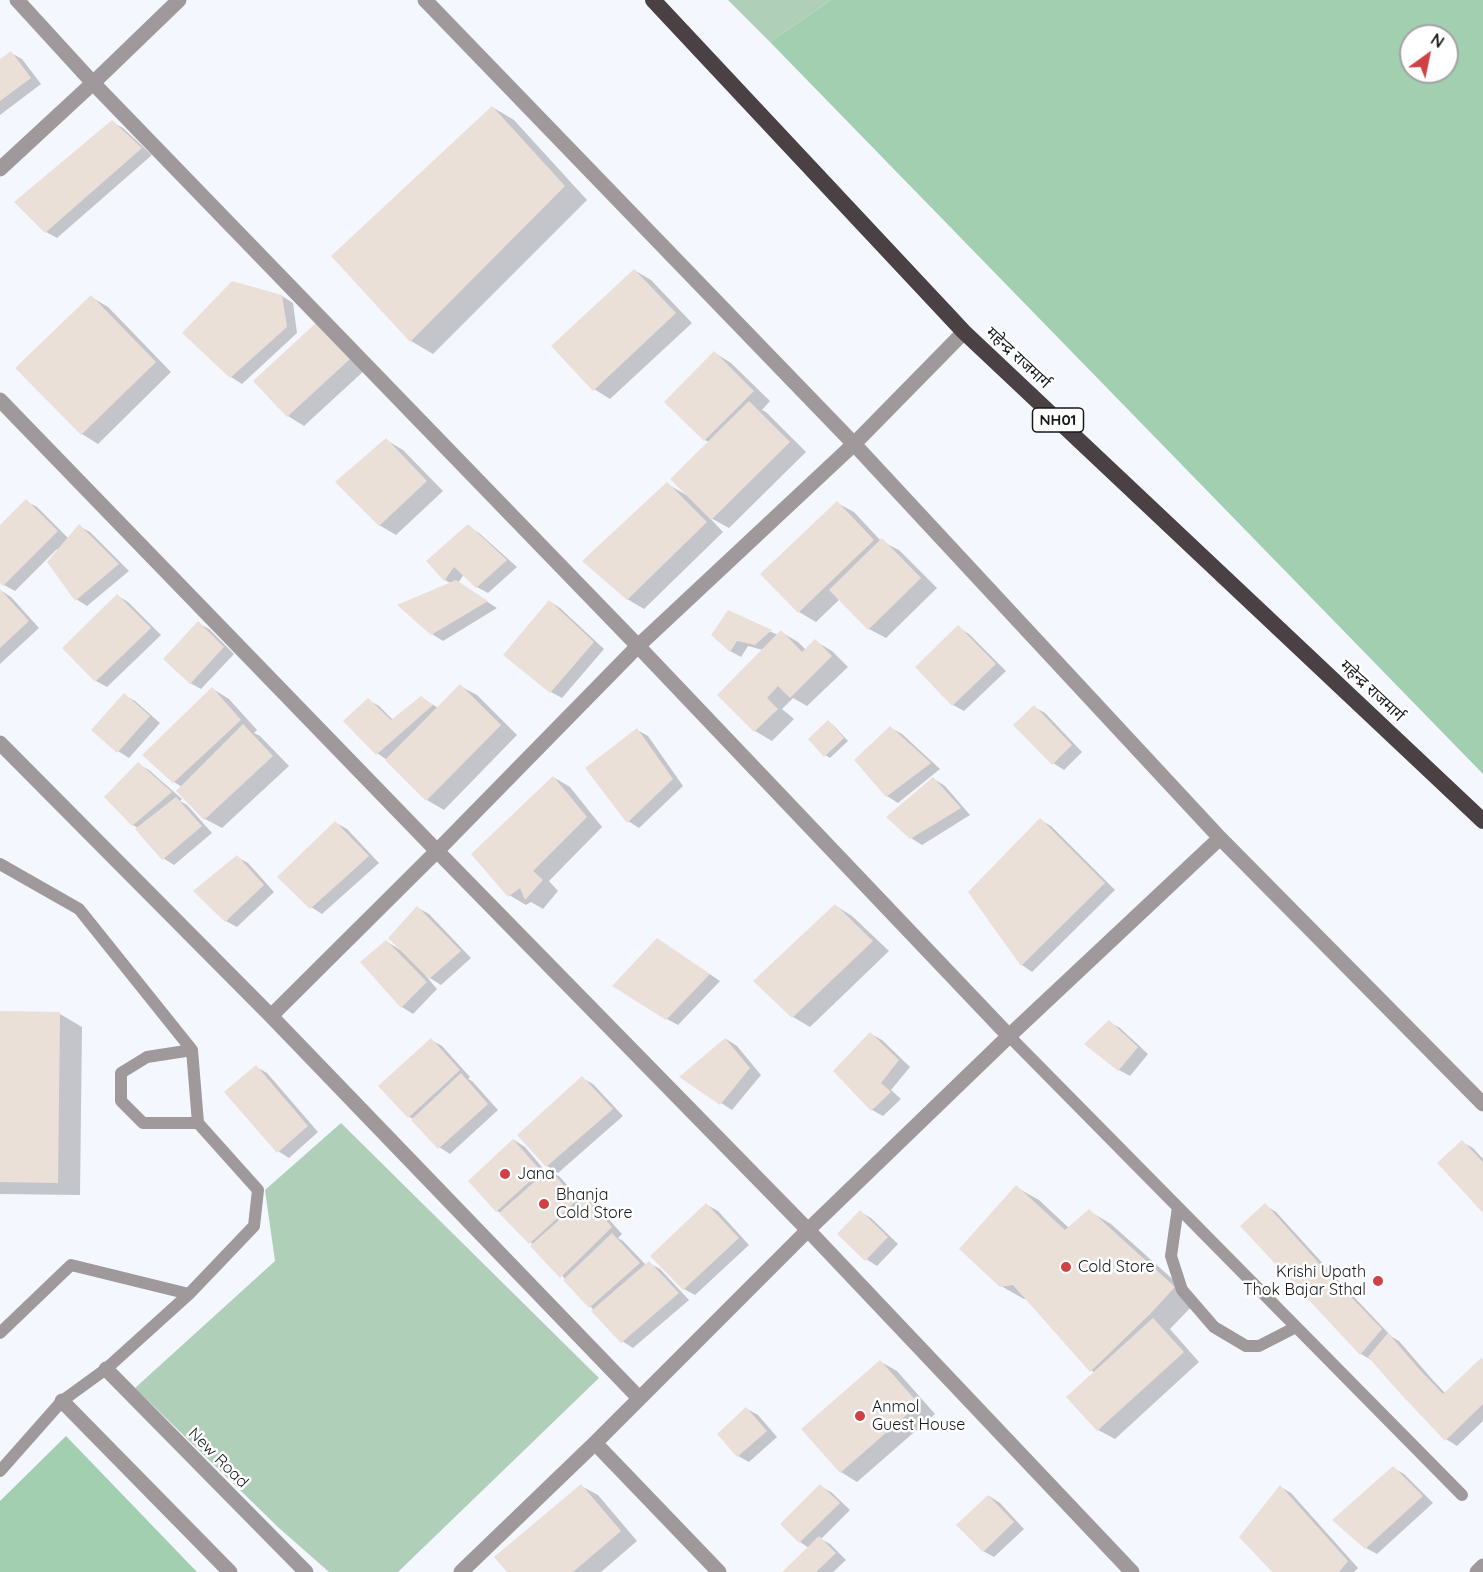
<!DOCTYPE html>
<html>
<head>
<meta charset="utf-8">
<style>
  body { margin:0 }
  #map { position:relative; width:1483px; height:1572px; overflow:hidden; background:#f5f7fe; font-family:Quicksand,sans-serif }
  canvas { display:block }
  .north { position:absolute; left:1399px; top:24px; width:60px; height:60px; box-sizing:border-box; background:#fff; border:2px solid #a2a3a4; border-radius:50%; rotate:33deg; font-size:16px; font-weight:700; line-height:24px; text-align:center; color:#17191c }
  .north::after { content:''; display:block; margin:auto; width:21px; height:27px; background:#d04145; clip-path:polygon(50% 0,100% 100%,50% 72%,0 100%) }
</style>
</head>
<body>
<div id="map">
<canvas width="1483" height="1572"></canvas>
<div class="north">N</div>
</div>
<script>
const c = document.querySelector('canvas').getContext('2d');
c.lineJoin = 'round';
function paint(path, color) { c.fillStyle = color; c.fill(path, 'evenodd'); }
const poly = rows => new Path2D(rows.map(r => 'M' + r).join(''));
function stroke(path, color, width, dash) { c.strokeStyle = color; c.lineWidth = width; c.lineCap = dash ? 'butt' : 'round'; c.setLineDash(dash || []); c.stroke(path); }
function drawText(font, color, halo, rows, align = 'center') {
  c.font = font + ' Quicksand,"Noto Sans Devanagari",sans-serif'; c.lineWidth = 5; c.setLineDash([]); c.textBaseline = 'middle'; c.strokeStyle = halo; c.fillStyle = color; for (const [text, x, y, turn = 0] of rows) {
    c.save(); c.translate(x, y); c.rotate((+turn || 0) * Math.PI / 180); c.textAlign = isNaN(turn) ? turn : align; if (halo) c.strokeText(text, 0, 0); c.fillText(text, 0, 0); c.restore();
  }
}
const green = poly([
  [728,0,831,0,770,42],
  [341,1123,599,1378,398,1572,329,1572,279,1528,135,1388,275,1261,265,1190]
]);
const forest = poly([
  [831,0,1483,0,1483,774,770,42],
  [1411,36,1447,36,1447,72,1411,72],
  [66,1436,197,1572,0,1572,0,1501]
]);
const shadow = poly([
  [11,53,22,59,41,84,0,115,0,61],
  [492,107,514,120,587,200,433,354,411,341],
  [112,122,123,128,152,155,57,238,46,232],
  [634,270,651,280,692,323,610,399,594,389],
  [282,296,293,303,297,333,242,384,231,377],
  [91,297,108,307,171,372,98,444,82,434],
  [317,324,366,369,304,426,288,416],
  [715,353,731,363,770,401,762,410,766,412,806,452,729,528,709,517,723,532,644,609,627,599,667,484,688,496,709,442,705,440],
  [386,440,403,450,443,491,396,535,379,525],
  [26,501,37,507,69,539,79,526,90,532,129,571,87,606,76,599,57,549,15,591,4,585,0,581,0,527],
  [837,503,854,512,881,541,899,550,937,588,886,638,869,629,840,599,816,622,799,612],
  [468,526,479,533,517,567,488,593,477,587,464,574,458,583,497,608,443,641,432,634,452,584,445,580],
  [0,590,11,597,39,628,0,664],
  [118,596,128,602,161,635,107,687,96,681,64,648],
  [549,601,560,608,604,649,562,698,551,692,506,654],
  [728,612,778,635,781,632,798,642,806,650,815,641,832,651,848,667,807,706,793,698,782,709,794,719,772,741,755,731,719,695,763,650,748,646,741,657,730,651],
  [198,623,209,629,234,654,201,689,190,683],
  [958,627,969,634,1006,671,964,711,953,705],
  [460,686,477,695,517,735,444,810,427,800,387,760,377,753,368,700,379,706,393,720,421,697,438,708],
  [213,689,229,699,257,730,254,733,260,736,289,766,222,828,205,819,182,787,174,782,145,755],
  [124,695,135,701,160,723,129,758,118,751],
  [1034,707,1045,713,1082,752,1064,770,1053,763],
  [828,722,833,725,848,741,830,758,825,755],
  [891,728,902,734,940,769,898,803,887,796],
  [637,730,648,736,683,786,639,828,628,821],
  [138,764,149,770,182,799,180,801,187,805,212,833,174,865,163,858,138,828,133,825,106,797],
  [553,777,570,787,602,827,549,881,558,891,543,909,531,902,526,905,509,895],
  [934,779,945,786,970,815,922,845,911,838],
  [1040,820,1051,826,1115,890,1032,972,1022,965],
  [336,823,347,829,379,863,322,914,311,907],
  [237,857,248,863,274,892,237,927,226,921],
  [836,906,852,916,889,951,810,1027,793,1017],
  [418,908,429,914,471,958,441,985,425,975,437,989,413,1014,402,1007,362,962,386,941,400,950],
  [669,947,720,981,678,1025,667,1019],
  [0,1013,60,1014,82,1027,80,1195,0,1194],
  [1109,1022,1120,1028,1148,1054,1130,1076,1119,1070],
  [871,1034,882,1040,910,1067,891,1090,901,1099,883,1116,872,1110],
  [726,1039,737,1046,761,1075,732,1110,681,1077],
  [431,1040,442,1046,470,1077,468,1079,472,1081,498,1110,450,1154,439,1147,414,1119,409,1117],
  [256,1067,267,1073,318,1132,289,1158,278,1151],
  [582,1078,593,1084,623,1116,558,1173,547,1166,520,1135],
  [514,1140,525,1147,547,1173,549,1171,560,1177,582,1202,585,1199,596,1205,622,1234,618,1238,623,1241,646,1265,649,1263,660,1269,689,1300,633,1348,622,1341,534,1245,530,1242,503,1214,497,1211],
  [1462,1142,1473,1148,1483,1159,1483,1211],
  [1016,1187,1039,1200,1069,1228,1089,1211,1111,1224,1197,1301,1170,1329,1199,1362,1115,1439,1098,1430,1095,1373,1091,1370,1027,1299,1024,1299,1001,1286],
  [707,1205,718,1211,749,1245,695,1295,684,1289],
  [1265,1205,1276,1212,1336,1278,1392,1337,1399,1341,1431,1378,1446,1394,1483,1360,1483,1421,1457,1446,1446,1439,1373,1361,1361,1354,1242,1227],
  [860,1212,871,1218,898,1244,877,1266,866,1259],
  [881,1362,897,1371,935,1414,857,1482,841,1472],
  [747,1409,758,1415,777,1437,749,1462,738,1456],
  [1393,1468,1404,1474,1433,1503,1377,1554,1366,1548],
  [581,1486,598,1495,637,1541,601,1572,509,1572],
  [820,1486,831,1492,850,1510,821,1539,830,1544,846,1560,833,1572,784,1572,809,1548,800,1542,782,1524],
  [1281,1487,1291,1493,1358,1568,1354,1572,1275,1572],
  [989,1496,1000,1503,1024,1529,994,1557,983,1551]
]);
const building = poly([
  [11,51,31,78,0,101,0,59],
  [492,106,565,186,410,342,331,256],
  [112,120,142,148,45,233,14,202],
  [634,269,676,313,593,391,551,346],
  [232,281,282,295,287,327,230,378,182,333],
  [91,295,156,362,81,435,15,368],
  [317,322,350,359,287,417,253,381],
  [714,351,754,391,704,441,664,402],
  [749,401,790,442,711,520,670,479],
  [386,438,427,481,379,526,335,482],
  [667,482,707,522,627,600,582,561],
  [26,499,58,531,3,586,0,583,0,525],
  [837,501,874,540,798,613,760,574],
  [79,524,119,564,75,601,47,562],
  [468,524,507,560,476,588,454,567,444,581,426,561],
  [882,538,921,578,868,630,829,590],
  [456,580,488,601,431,635,397,605],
  [0,589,29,621,0,648],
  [117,594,151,628,95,682,62,648],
  [549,600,594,642,550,693,503,655],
  [728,610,772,630,755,645,737,641,730,652,711,635],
  [198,621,224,647,190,684,163,659],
  [958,625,996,664,952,706,915,667],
  [781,630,802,652,815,639,832,656,790,698,778,686,767,698,778,709,754,732,717,695],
  [460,684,501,725,426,801,385,760],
  [212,687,241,720,173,783,142,755],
  [124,693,150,716,117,753,91,730],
  [421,696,433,705,376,755,343,721,368,698,391,720],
  [1034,705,1072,745,1052,765,1013,725],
  [828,720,844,738,824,757,808,739],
  [243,724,273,756,204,820,176,791],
  [890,726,931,763,886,797,854,760],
  [637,728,673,779,627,823,585,768],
  [138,762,172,792,132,826,104,797],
  [553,776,587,817,533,871,543,880,525,900,520,888,508,897,471,854],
  [933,777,961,808,910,839,886,817],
  [176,797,202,826,162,860,135,829],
  [1040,818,1105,883,1021,966,968,892],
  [335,821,369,856,310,909,277,877],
  [237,855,264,885,225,922,193,891],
  [835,904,873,941,792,1018,753,981],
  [417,906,461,951,429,979,388,938],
  [657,938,710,974,666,1020,612,986],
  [386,940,427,982,401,1008,360,962],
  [0,1011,60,1012,58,1183,0,1182],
  [1109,1020,1138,1047,1118,1071,1084,1044],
  [870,1032,899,1060,881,1083,891,1092,871,1111,833,1071],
  [431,1038,460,1070,408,1118,378,1086],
  [725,1038,750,1068,720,1105,679,1077],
  [256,1065,308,1126,277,1153,224,1092],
  [461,1073,488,1104,438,1149,411,1120],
  [582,1076,613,1109,546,1167,517,1135],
  [513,1139,541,1171,496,1212,468,1181],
  [1462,1140,1483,1162,1483,1213,1437,1163],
  [549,1169,577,1200,529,1244,499,1213],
  [1016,1185,1065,1230,1089,1209,1175,1287,1150,1314,1090,1372,1013,1285,1000,1287,959,1249],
  [585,1197,612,1227,560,1278,530,1246],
  [706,1203,739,1238,683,1290,650,1256],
  [1265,1203,1325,1270,1382,1329,1360,1355,1240,1226],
  [860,1210,888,1237,865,1261,837,1234],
  [612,1233,640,1263,589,1308,563,1280],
  [649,1261,679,1293,621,1343,591,1311],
  [1153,1318,1184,1352,1097,1431,1066,1397],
  [1388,1333,1420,1370,1443,1394,1481,1358,1483,1360,1483,1404,1445,1441,1398,1391,1368,1357],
  [880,1360,919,1404,840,1473,801,1429],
  [746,1407,767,1431,737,1457,717,1434],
  [1393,1466,1423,1496,1365,1549,1332,1520],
  [581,1484,621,1531,573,1572,507,1572,494,1557],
  [820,1484,840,1503,799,1543,780,1524],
  [1280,1485,1348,1561,1339,1572,1272,1572,1239,1537],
  [988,1495,1014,1522,983,1552,956,1525],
  [819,1536,836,1553,816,1572,782,1572]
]);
const service = poly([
  [0,864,79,909,192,1050,198,1123],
  [1009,1036,1462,1495],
  [1178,1207,1171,1256,1182,1290,1214,1327,1246,1346,1259,1346,1296,1327],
  [0,1333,71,1265,189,1294,254,1226,258,1190,198,1123,143,1123,121,1101,121,1073,147,1057,192,1050],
  [0,1471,62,1401,106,1369,189,1294]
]);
const minor = poly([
  [17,0,93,83,638,646,1009,1036],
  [425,0,854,444,1220,838,1483,1104],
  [0,169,93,83,179,0],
  [0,400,437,851,808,1230,1132,1572],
  [0,743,271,1016,639,1398],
  [271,1016,437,851,638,646,854,444,964,332],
  [106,1369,306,1572],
  [62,1401,230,1572],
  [595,1443,719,1572],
  [461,1572,595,1443,808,1230,1009,1036,1220,838],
  [1477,1572,1483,1566]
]);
const trunk = poly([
  [653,0,964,332,1483,821]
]);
const markers = [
  [505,1174,6,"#d04145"],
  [544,1204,6,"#d04145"],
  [1066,1267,6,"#d04145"],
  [1378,1281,6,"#d04145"],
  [860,1416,6,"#d04145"]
];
const shields = [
  [1058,420,51]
];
const shieldNames = [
  ["NH01",1058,420]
];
const streetNames = [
  ["महेन्द्र राजमार्ग",1018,358,43],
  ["महेन्द्र राजमार्ग",1372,691,43],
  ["New Road",218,1458,45]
];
const poiNames = [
  ["Jana",517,1174],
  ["Bhanja",556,1195],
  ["Cold Store",556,1213],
  ["Cold Store",1078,1267],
  ["Krishi Upath",1366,1272,"right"],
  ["Thok Bajar Sthal",1366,1290,"right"],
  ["Anmol",872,1407],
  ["Guest House",872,1425]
];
paint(green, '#afcfb8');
paint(forest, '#a2cfaf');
paint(shadow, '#0003');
paint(building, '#eae0d8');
stroke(service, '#9f999b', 12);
stroke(minor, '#9f999b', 15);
stroke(trunk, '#4a4144', 16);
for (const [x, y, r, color] of markers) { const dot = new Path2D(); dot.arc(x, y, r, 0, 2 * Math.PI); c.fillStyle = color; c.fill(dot); stroke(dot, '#fff', 2); }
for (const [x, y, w] of shields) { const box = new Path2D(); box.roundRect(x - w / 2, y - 12, w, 24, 4.5); c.fillStyle = '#fff'; c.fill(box); stroke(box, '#17191c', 1.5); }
drawText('bold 15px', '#17191c', null, shieldNames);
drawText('16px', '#17191c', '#fff', streetNames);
drawText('16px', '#17191c', '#fff', poiNames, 'left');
</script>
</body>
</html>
